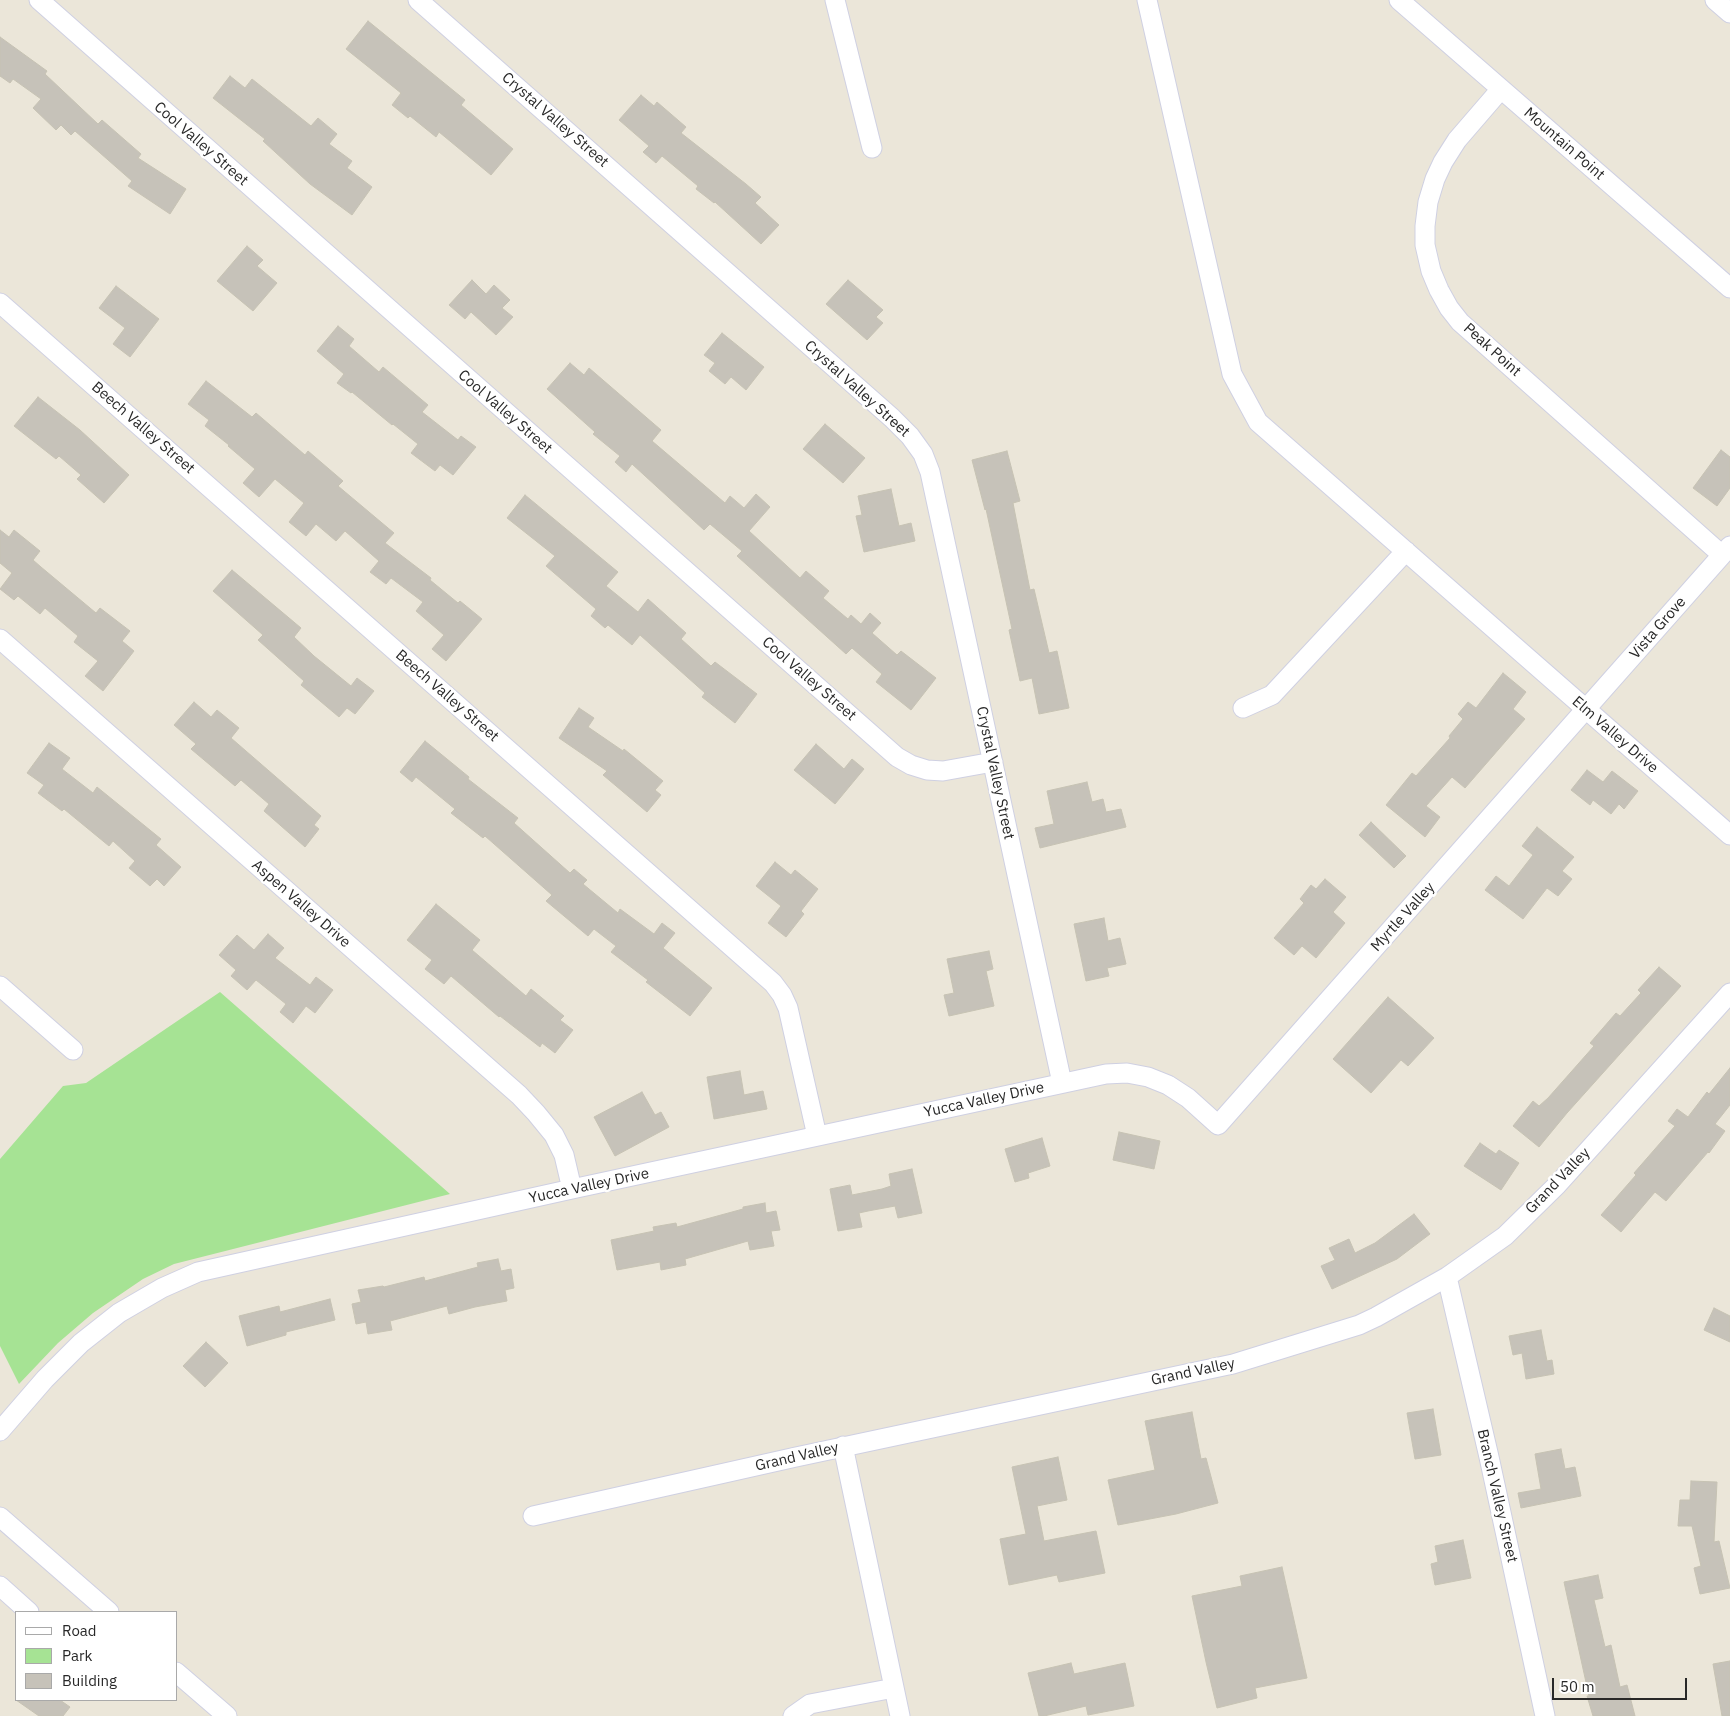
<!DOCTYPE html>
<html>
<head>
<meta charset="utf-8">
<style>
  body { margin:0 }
  #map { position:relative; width:1730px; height:1716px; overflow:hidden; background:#ebe6d9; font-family:"IBM Plex Sans",sans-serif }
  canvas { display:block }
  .legend { position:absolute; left:15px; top:1611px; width:162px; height:90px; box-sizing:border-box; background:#fff; border:1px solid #a9a9a9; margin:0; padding:6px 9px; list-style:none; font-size:15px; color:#282828 }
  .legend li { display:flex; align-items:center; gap:10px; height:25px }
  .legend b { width:25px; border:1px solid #a9a9a9 }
  .scale { position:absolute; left:1552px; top:1678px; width:135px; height:22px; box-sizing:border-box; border:2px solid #282828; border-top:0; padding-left:6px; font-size:15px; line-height:18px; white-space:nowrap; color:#282828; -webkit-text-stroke:4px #fff; paint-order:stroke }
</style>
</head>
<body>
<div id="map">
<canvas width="1730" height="1716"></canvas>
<ul class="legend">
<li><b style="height:6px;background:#fff"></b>Road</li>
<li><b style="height:14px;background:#a6e394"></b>Park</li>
<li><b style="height:14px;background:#c6c2b9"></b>Building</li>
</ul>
<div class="scale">50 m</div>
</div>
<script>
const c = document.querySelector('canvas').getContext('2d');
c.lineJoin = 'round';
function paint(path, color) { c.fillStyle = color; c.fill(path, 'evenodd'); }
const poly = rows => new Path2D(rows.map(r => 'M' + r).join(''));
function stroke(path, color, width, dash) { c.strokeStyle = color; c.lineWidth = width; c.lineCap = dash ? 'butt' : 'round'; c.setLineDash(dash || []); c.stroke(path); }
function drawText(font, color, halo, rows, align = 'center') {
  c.font = font + ' "IBM Plex Sans",sans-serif'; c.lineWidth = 5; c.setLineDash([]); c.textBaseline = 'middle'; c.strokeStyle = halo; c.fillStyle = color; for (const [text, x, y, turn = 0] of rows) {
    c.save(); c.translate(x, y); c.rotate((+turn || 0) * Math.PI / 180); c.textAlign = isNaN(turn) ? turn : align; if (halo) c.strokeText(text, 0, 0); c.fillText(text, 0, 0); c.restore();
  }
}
const green = poly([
  [220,992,450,1194,174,1264,143,1279,93,1313,58,1343,19,1384,0,1346,0,1159,63,1086,86,1083]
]);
const building = poly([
  [368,21,465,100,461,105,513,149,491,175,439,132,436,137,410,116,408,118,392,105,401,93,346,49,368,21],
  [0,37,47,71,45,74,98,124,102,120,141,154,138,158,186,189,170,214,128,186,132,181,75,131,71,135,61,125,56,130,33,108,41,99,13,79,10,83,0,76,0,37],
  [230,76,245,88,252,79,311,126,318,118,337,134,329,144,352,161,347,168,372,187,352,215,310,184,263,141,265,139,213,98,230,76],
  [641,95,654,106,657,102,686,127,681,133,746,184,761,197,755,203,779,225,761,244,715,202,714,203,696,189,698,186,662,156,656,163,643,152,649,146,619,120,641,95],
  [247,246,263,260,257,266,277,283,253,311,217,281,247,246],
  [472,280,486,294,494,285,510,300,502,308,513,317,496,335,471,312,465,319,449,305,472,280],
  [848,280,883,310,876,317,883,323,867,340,826,304,848,280],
  [116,286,159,319,130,357,113,344,125,328,99,308,116,286],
  [338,326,354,339,349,346,379,372,383,367,428,405,422,412,458,440,461,436,476,447,453,475,440,465,435,471,411,453,418,444,393,424,392,425,352,392,351,393,337,383,344,374,317,351,338,326],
  [722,333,764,367,746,390,731,377,725,384,709,371,715,363,704,355,722,333],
  [570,363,584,375,589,368,661,430,652,441,725,503,730,496,744,508,756,494,770,507,749,531,800,578,806,571,829,591,823,598,848,619,851,615,861,624,870,613,881,623,872,633,897,655,901,651,936,678,911,710,876,682,882,674,852,648,846,654,737,556,742,551,710,524,704,530,632,464,626,472,615,462,620,456,593,434,595,432,547,389,570,363],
  [206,381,252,417,256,413,305,455,308,451,343,481,338,486,394,533,385,543,431,578,430,580,458,603,460,601,482,619,446,661,432,649,444,635,416,611,423,602,391,578,386,584,370,572,379,561,345,531,336,541,316,524,306,536,289,522,304,503,275,479,259,497,243,483,255,469,228,446,229,445,205,426,209,420,188,404,206,381],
  [38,397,80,430,129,475,104,503,77,479,81,475,59,456,56,459,14,426,38,397],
  [825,424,865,458,843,483,803,449,825,424],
  [1721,450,1730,457,1730,488,1717,506,1693,488,1721,450],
  [1007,451,1020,501,1013,503,1030,590,1034,589,1049,653,1057,651,1069,708,1039,714,1032,678,1020,681,1009,630,1012,629,986,509,985,510,972,460,1007,451],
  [891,489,899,526,911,523,915,541,864,552,856,516,862,515,858,496,891,489],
  [525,495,618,572,606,586,638,612,648,599,686,633,681,639,711,666,715,662,757,694,735,723,702,697,705,693,640,635,632,645,608,625,605,628,591,616,596,609,546,566,555,556,507,518,525,495],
  [0,530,9,537,14,530,40,551,33,560,41,567,96,613,100,608,130,631,122,641,134,651,103,691,85,676,98,661,74,642,78,636,45,608,40,614,18,596,14,600,0,589,12,573,0,563,0,530],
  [232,570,301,628,294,637,314,656,351,686,357,678,374,691,355,714,347,708,339,717,301,685,304,681,258,640,263,635,213,591,232,570],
  [1503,673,1526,692,1513,709,1525,719,1465,788,1452,777,1426,806,1440,817,1425,837,1386,805,1412,773,1416,776,1450,738,1449,736,1463,719,1458,714,1468,702,1476,708,1503,673],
  [194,702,211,717,217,710,239,728,231,738,321,816,314,825,319,829,305,847,264,811,269,804,241,780,235,786,191,749,196,744,174,725,194,702],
  [579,708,594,718,588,727,623,751,624,749,663,781,655,790,661,795,647,812,603,775,607,771,559,738,579,708],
  [425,741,469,777,468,779,518,818,514,823,570,873,574,869,587,880,583,884,618,913,620,909,654,934,662,923,675,933,663,948,712,988,690,1016,646,982,648,980,611,952,616,946,594,929,588,936,546,901,552,895,485,836,483,838,451,813,455,809,416,777,412,782,400,772,425,741],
  [49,743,70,758,62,769,93,793,97,787,161,839,156,845,181,867,164,886,157,879,150,886,129,868,135,861,113,841,109,846,64,809,62,811,38,793,44,785,27,773,49,743],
  [816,744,844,769,852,759,864,769,835,804,794,770,816,744],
  [1587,770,1603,782,1612,771,1638,791,1624,809,1619,804,1611,814,1593,800,1590,805,1571,790,1587,770],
  [1087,782,1092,802,1103,799,1106,812,1121,809,1126,827,1040,848,1035,828,1054,824,1047,791,1087,782],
  [1371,822,1406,856,1394,868,1359,835,1371,822],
  [1537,827,1574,857,1562,871,1572,879,1558,896,1547,888,1523,919,1485,890,1496,876,1509,886,1533,855,1522,846,1537,827],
  [775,862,791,875,795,870,818,889,801,911,804,914,786,937,768,923,781,906,756,886,775,862],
  [1325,879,1346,897,1333,912,1345,923,1316,958,1302,946,1294,955,1274,938,1304,903,1300,899,1311,885,1316,889,1325,879],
  [436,904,480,940,472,950,526,996,531,989,564,1016,560,1020,573,1030,555,1053,542,1043,540,1047,500,1016,499,1017,451,976,444,984,425,969,432,960,407,940,436,904],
  [1104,918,1108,941,1120,938,1126,964,1107,968,1109,976,1086,981,1074,924,1104,918],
  [268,934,284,948,275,958,310,985,316,977,333,990,315,1013,306,1006,293,1023,280,1012,286,1004,256,980,247,990,231,976,236,970,219,955,237,935,254,950,268,934],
  [989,951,993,969,986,971,994,1006,949,1016,944,995,954,993,947,959,989,951],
  [1659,967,1681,986,1567,1113,1539,1147,1513,1126,1533,1101,1539,1106,1548,1098,1594,1046,1590,1043,1616,1013,1620,1016,1641,993,1638,990,1659,967],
  [1388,997,1434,1038,1408,1066,1401,1060,1371,1093,1333,1059,1388,997],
  [1730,1068,1730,1105,1715,1124,1725,1131,1709,1153,1708,1152,1666,1201,1655,1192,1621,1232,1601,1215,1636,1175,1634,1173,1675,1126,1668,1121,1677,1109,1688,1117,1707,1092,1709,1094,1730,1068],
  [740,1071,744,1095,763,1091,767,1109,714,1119,707,1077,740,1071],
  [642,1092,655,1115,661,1112,669,1127,615,1156,594,1117,642,1092],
  [1119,1132,1160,1141,1154,1169,1113,1160,1119,1132],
  [1042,1138,1050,1166,1028,1173,1029,1178,1015,1182,1005,1149,1042,1138],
  [1480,1143,1496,1154,1499,1150,1519,1163,1501,1190,1464,1166,1480,1143],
  [912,1169,922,1213,898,1218,895,1206,868,1211,859,1213,862,1227,838,1231,830,1189,850,1185,852,1195,882,1189,891,1186,889,1174,912,1169],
  [765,1203,766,1213,776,1211,780,1230,771,1231,774,1246,750,1250,748,1241,685,1259,686,1265,661,1270,660,1262,617,1270,611,1240,654,1231,653,1227,676,1223,677,1227,743,1209,743,1207,765,1203],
  [1414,1214,1430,1234,1397,1259,1332,1289,1321,1266,1335,1260,1329,1248,1349,1239,1355,1253,1375,1243,1414,1214],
  [498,1259,501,1271,511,1269,514,1288,505,1290,507,1301,475,1307,449,1314,447,1306,390,1321,392,1330,368,1334,366,1322,356,1324,352,1304,361,1302,358,1290,383,1286,384,1287,424,1277,425,1281,478,1267,477,1263,498,1259],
  [330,1299,335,1320,286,1332,286,1335,247,1346,239,1316,279,1306,280,1312,330,1299],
  [1714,1308,1730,1316,1730,1342,1704,1330,1714,1308],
  [1541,1330,1547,1361,1552,1360,1554,1374,1526,1379,1522,1353,1513,1355,1509,1336,1541,1330],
  [206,1342,228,1363,205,1387,183,1366,206,1342],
  [1433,1409,1441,1455,1415,1459,1407,1413,1433,1409],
  [1192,1412,1201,1459,1206,1458,1218,1503,1176,1514,1118,1525,1108,1480,1155,1470,1145,1421,1192,1412],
  [1561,1449,1565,1469,1575,1467,1581,1496,1521,1508,1518,1493,1541,1489,1535,1454,1561,1449],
  [1058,1457,1067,1500,1037,1506,1044,1541,1096,1531,1105,1573,1059,1582,1057,1575,1009,1585,1000,1539,1026,1534,1012,1467,1058,1457],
  [1691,1481,1717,1482,1714,1542,1719,1541,1730,1588,1700,1594,1694,1568,1701,1566,1692,1526,1678,1526,1680,1500,1690,1500,1691,1481],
  [1463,1540,1471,1578,1435,1585,1431,1564,1438,1562,1435,1546,1463,1540],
  [1282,1567,1307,1678,1255,1688,1257,1698,1217,1708,1206,1662,1192,1596,1242,1586,1240,1576,1282,1567],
  [1598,1575,1603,1598,1594,1600,1605,1647,1611,1645,1620,1687,1627,1685,1635,1716,1593,1716,1587,1696,1589,1696,1564,1582,1598,1575],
  [1730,1661,1730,1716,1722,1716,1713,1664,1730,1661],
  [1071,1663,1074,1674,1125,1663,1134,1706,1088,1715,1086,1706,1044,1716,1039,1716,1028,1673,1071,1663],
  [16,1700,60,1700,70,1707,63,1716,39,1716,16,1700]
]);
const minor = poly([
  [39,0,897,757,911,765,927,770,943,771,993,762],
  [418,0,892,418,910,436,923,454,930,472,1062,1083],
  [835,0,872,148],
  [1147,0,1232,374,1258,422,1730,835],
  [1399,0,1730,288],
  [1715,0,1730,13],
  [1501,89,1457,140,1443,162,1435,179,1428,202,1425,226,1425,245,1431,271,1439,290,1449,308,1460,322,1722,555],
  [0,303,773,983,782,995,788,1008,817,1136],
  [0,639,519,1095,536,1113,554,1135,564,1155,572,1189],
  [1243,708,1272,695,1406,551],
  [0,986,73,1050],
  [1447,1277,1489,1457,1545,1716],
  [0,1431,45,1379,81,1343,119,1313,162,1288,198,1272,572,1189,1106,1074,1127,1073,1148,1077,1168,1085,1188,1098,1218,1125,1730,546],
  [843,1446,900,1716],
  [533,1516,796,1457,1233,1364,1359,1325,1376,1317,1447,1277,1505,1236,1557,1185,1730,993],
  [0,1517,109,1612],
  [0,1586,29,1612],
  [176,1672,227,1716],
  [793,1716,810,1704,894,1688]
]);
const streetNames = [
  ["Crystal Valley Street",555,120,41],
  ["Cool Valley Street",201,144,41],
  ["Mountain Point",1564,144,41],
  ["Peak Point",1492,350,42],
  ["Crystal Valley Street",857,389,42],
  ["Cool Valley Street",505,412,41],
  ["Beech Valley Street",143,428,41],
  ["Vista Grove",1658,628,-49],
  ["Cool Valley Street",809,679,41],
  ["Beech Valley Street",447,696,41],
  ["Elm Valley Drive",1615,735,41],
  ["Crystal Valley Street",995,773,78],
  ["Aspen Valley Drive",301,904,41],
  ["Myrtle Valley",1403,917,-48],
  ["Yucca Valley Drive",984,1100,-12],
  ["Grand Valley",1558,1181,-46],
  ["Yucca Valley Drive",589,1186,-12],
  ["Grand Valley",1193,1372,-12],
  ["Grand Valley",797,1457,-13],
  ["Branch Valley Street",1497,1496,77]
];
paint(green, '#a6e394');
paint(building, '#c6c2b9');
stroke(building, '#c6c2b3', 1);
stroke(minor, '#cfd0e2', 21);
stroke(minor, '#fff', 19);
drawText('15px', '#282828', '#fff', streetNames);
</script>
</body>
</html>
